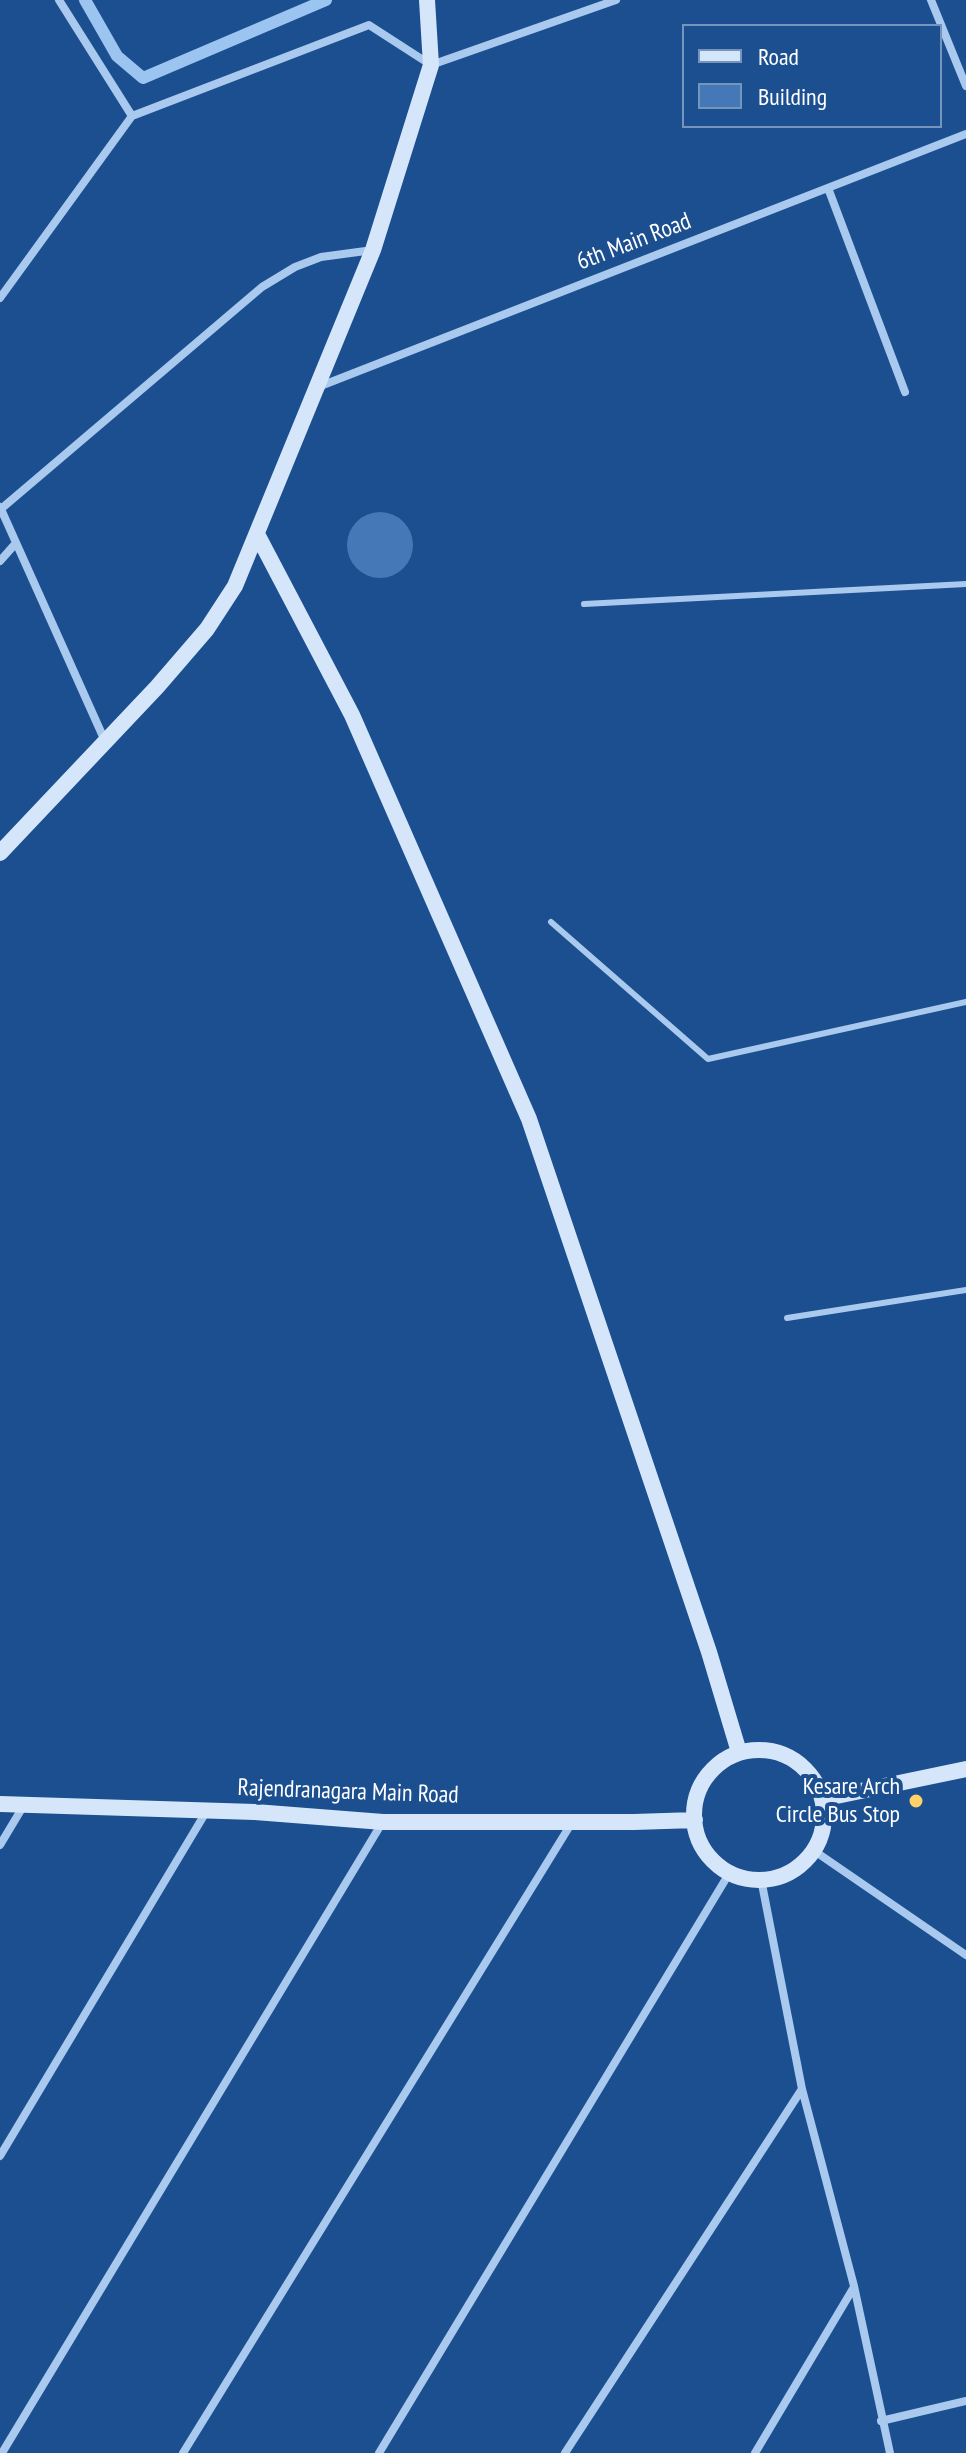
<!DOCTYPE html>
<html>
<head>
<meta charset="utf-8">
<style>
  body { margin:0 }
  #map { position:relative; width:966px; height:2453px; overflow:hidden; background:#1b4f8f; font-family:"PT Sans Narrow",sans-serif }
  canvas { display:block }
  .legend { position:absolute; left:682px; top:24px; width:260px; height:104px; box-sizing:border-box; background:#1b4f8f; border:2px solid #7695bc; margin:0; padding:10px 14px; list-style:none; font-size:24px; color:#fff }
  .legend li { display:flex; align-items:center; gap:16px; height:40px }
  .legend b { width:40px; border:2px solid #7695bc }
</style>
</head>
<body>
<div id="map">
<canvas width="966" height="2453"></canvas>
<ul class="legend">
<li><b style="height:10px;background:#d6e6fa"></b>Road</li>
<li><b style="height:22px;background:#4478b7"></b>Building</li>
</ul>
</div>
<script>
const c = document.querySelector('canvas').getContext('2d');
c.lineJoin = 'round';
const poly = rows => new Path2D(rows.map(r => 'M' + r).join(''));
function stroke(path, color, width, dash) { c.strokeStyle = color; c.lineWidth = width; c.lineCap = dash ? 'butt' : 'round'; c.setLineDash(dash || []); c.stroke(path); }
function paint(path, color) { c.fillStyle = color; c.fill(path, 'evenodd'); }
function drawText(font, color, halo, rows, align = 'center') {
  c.font = font + ' "PT Sans Narrow",sans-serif'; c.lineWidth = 8; c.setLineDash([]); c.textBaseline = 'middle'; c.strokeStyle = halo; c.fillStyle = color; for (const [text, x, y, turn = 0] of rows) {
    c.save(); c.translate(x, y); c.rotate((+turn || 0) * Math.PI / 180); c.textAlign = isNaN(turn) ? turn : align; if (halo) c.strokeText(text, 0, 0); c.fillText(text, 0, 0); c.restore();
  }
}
const stream = poly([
  [85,0,117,56,143,78,326,0]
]);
const building = poly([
  '347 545a33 33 0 1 1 66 0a33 33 0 1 1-66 0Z'
]);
const lane = poly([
  [584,604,966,584],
  [551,922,708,1059,966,1002],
  [787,1318,966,1290]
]);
const street = poly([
  [59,0,132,116],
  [931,0,966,86],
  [828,188,905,392],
  [0,298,132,116,369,25,431,65,616,0],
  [318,387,966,134],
  [0,507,105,741],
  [1,509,262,287,295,267,321,257,373,250],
  [0,561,16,543],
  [0,1845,24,1805],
  [813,1850,966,1955],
  [761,1879,802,2089,854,2286,890,2453],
  [0,2156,206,1812],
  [881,2421,966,2401],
  [2,2453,382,1823],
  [183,2453,571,1824],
  [379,2453,730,1872],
  [565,2453,802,2089],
  [755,2453,854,2287]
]);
const secondary = poly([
  [258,536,352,715,529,1119,709,1652,739,1752],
  [0,853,157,687,207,629,235,586,373,250,431,65,427,0],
  '694 1815a65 65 0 1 1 130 0a65 65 0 1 1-130 0Z',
  [822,1799,966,1769],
  [0,1804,255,1812,383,1822,634,1822,695,1820]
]);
const markers = [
  [916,1801,8,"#ffd166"]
];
const streetNames = [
  ["6th Main Road",634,242,-21],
  ["Rajendranagara Main Road",348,1792,2]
];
const poiNames = [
  ["Kesare Arch",900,1787],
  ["Circle Bus Stop",900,1815]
];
stroke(stream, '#9cc4f0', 12);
paint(building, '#4478b7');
stroke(lane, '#a9c9ee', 6);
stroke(street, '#a9c9ee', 8);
stroke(secondary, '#d6e6fa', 16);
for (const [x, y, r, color] of markers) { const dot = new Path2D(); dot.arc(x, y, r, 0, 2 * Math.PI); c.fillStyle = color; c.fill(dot); stroke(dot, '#1b4f8f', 3); }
drawText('24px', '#fff', '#1b4f8f', streetNames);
drawText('24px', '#fff', '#1b4f8f', poiNames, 'right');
</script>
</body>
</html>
